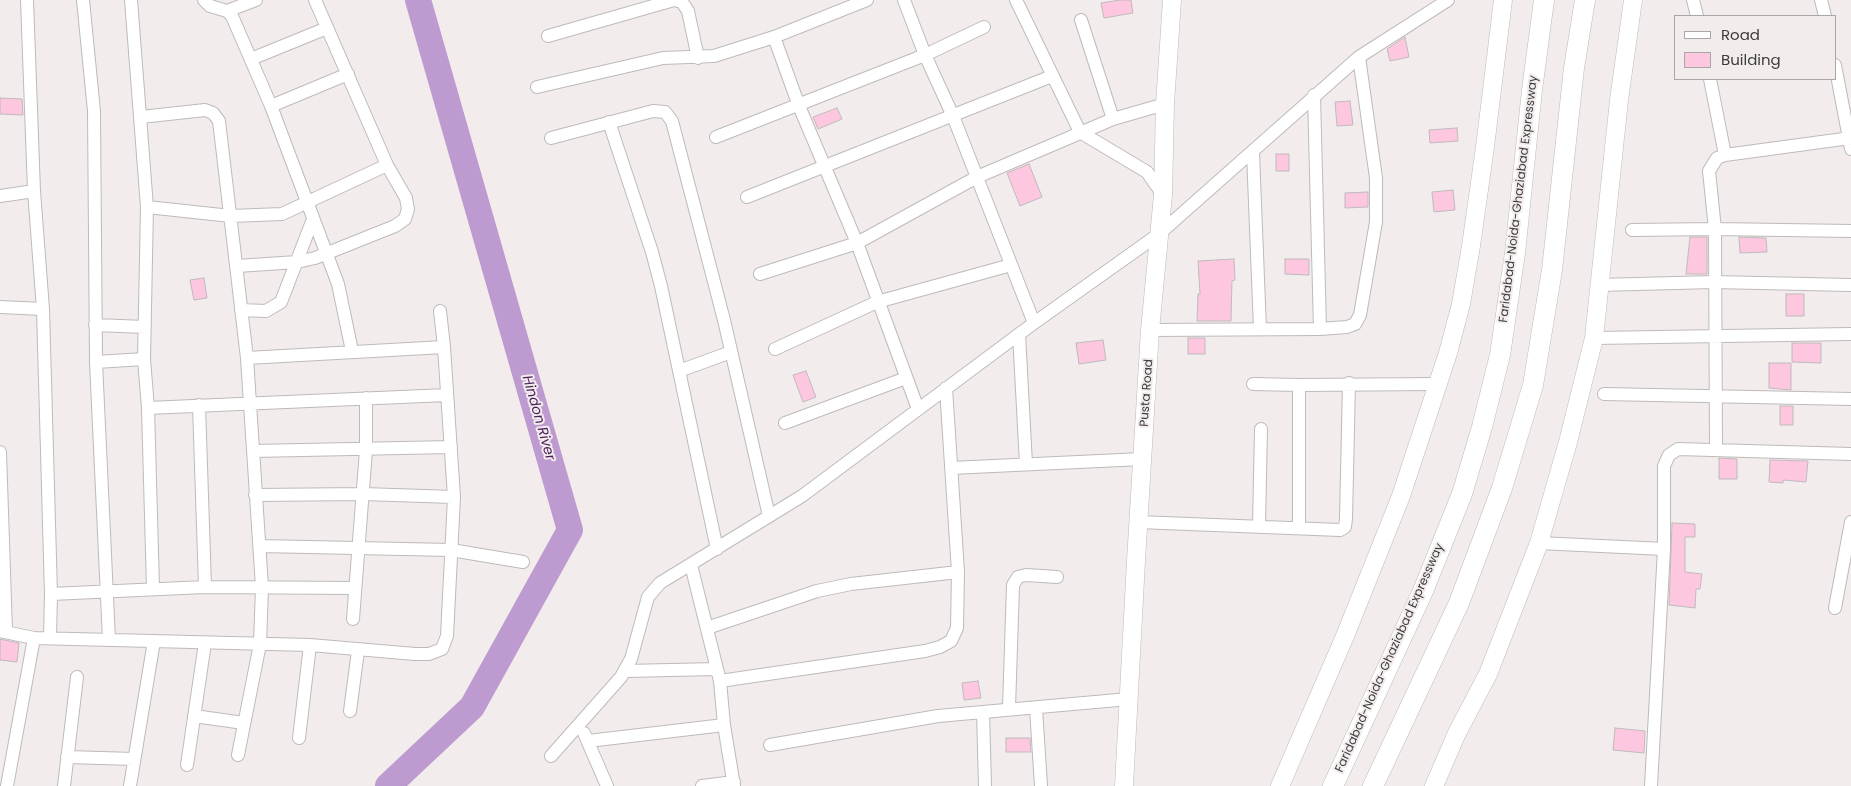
<!DOCTYPE html>
<html>
<head>
<meta charset="utf-8">
<style>
  body { margin:0 }
  #map { position:relative; width:1851px; height:786px; overflow:hidden; background:#f2edec; font-family:Poppins,sans-serif }
  canvas { display:block }
  .legend { position:absolute; left:1674px; top:15px; width:162px; height:65px; box-sizing:border-box; background:#f2edec; border:1px solid #aaa6a5; margin:0; padding:6px 9px; list-style:none; font-size:15px; color:#3d3b3b }
  .legend li { display:flex; align-items:center; gap:10px; height:25px }
  .legend b { width:25px; border:1px solid #aaa6a5 }
</style>
</head>
<body>
<div id="map">
<canvas width="1851" height="786"></canvas>
<ul class="legend">
<li><b style="height:6px;background:#fff"></b>Road</li>
<li><b style="height:14px;background:#fcc7df"></b>Building</li>
</ul>
</div>
<script>
const c = document.querySelector('canvas').getContext('2d');
c.lineJoin = 'round';
const poly = rows => new Path2D(rows.map(r => 'M' + r).join(''));
function stroke(path, color, width, dash) { c.strokeStyle = color; c.lineWidth = width; c.lineCap = dash ? 'butt' : 'round'; c.setLineDash(dash || []); c.stroke(path); }
function paint(path, color) { c.fillStyle = color; c.fill(path, 'evenodd'); }
function drawText(font, color, halo, rows, align = 'center') {
  c.font = font + ' Poppins,sans-serif'; c.lineWidth = 4; c.setLineDash([]); c.textBaseline = 'middle'; c.strokeStyle = halo; c.fillStyle = color; for (const [text, x, y, turn = 0] of rows) {
    c.save(); c.translate(x, y); c.rotate((+turn || 0) * Math.PI / 180); c.textAlign = isNaN(turn) ? turn : align; if (halo) c.strokeText(text, 0, 0); c.fillText(text, 0, 0); c.restore();
  }
}
const river = poly([
  [388,786,472,707,570,530,418,0]
]);
const building = poly([
  [1120,0,1131,0,1133,13,1104,18,1101,3,1120,0],
  [1405,37,1409,57,1390,61,1387,49,1405,37],
  [0,98,22,99,23,115,0,114,0,98],
  [1350,101,1353,125,1337,126,1335,102,1350,101],
  [837,108,842,119,818,129,813,117,837,108],
  [1457,128,1458,141,1430,143,1429,130,1457,128],
  [1276,154,1289,154,1289,171,1276,171,1276,154],
  [1029,164,1042,197,1020,206,1007,173,1029,164],
  [1453,190,1455,210,1434,212,1432,192,1453,190],
  [1368,192,1368,207,1345,208,1345,193,1368,192],
  [1690,237,1707,237,1707,274,1686,274,1690,237],
  [1739,237,1766,238,1767,252,1740,253,1739,237],
  [1234,259,1235,280,1232,281,1231,321,1197,321,1198,294,1200,294,1198,261,1234,259],
  [1285,259,1309,259,1309,275,1285,274,1285,259],
  [204,278,207,298,194,300,190,280,204,278],
  [1786,294,1804,294,1804,316,1786,316,1786,294],
  [1188,338,1205,338,1205,354,1188,354,1188,338],
  [1103,340,1106,360,1079,364,1076,343,1103,340],
  [1792,343,1821,343,1821,363,1792,362,1792,343],
  [1769,363,1791,363,1791,390,1769,388,1769,363],
  [806,371,816,397,803,402,793,375,806,371],
  [1780,406,1793,406,1793,425,1780,425,1780,406],
  [1719,458,1737,459,1737,479,1719,479,1719,458],
  [1770,460,1808,461,1806,482,1783,480,1783,483,1769,482,1770,460],
  [1672,523,1695,524,1695,537,1685,537,1685,572,1702,574,1700,589,1696,589,1695,608,1669,605,1672,523],
  [0,639,19,643,17,662,0,660,0,639],
  [978,681,981,698,964,700,962,683,978,681],
  [1615,728,1645,731,1644,753,1613,750,1615,728],
  [1006,738,1030,738,1031,752,1006,752,1006,738]
]);
const street = poly([
  [27,0,34,191,43,309,51,594,205,587,354,588],
  [83,0,94,111,96,362,109,640],
  [131,0,147,207,144,359,148,408,153,588],
  [204,0,210,6,227,11,232,16,271,106,338,284,352,351],
  [904,0,925,55,953,116,1034,323],
  [1016,0,1080,132,1147,172,1163,195],
  [1693,0,1697,16],
  [1821,0,1825,16],
  [227,11,256,0],
  [1081,20,1113,119],
  [548,36,674,0,682,2,688,11,698,58],
  [774,37,799,106,857,243,918,409],
  [251,59,327,28],
  [1835,65,1851,149],
  [1710,79,1725,155,1717,158,1709,171,1715,229,1716,450],
  [537,87,663,58,714,56,774,37,867,0],
  [1314,95,1320,329],
  [271,106,348,74],
  [141,117,205,110,213,113,219,121,247,358,262,587,260,644,238,755],
  [609,122,652,252,661,286,717,549],
  [716,137,925,55,984,27],
  [551,138,653,111,665,112,672,121,724,320,769,516],
  [1253,153,1260,329],
  [1725,155,1851,138],
  [0,196,34,191],
  [747,197,1052,76],
  [147,207,231,216,282,214,387,165],
  [1632,230,1715,229,1851,231],
  [237,266,297,262,315,258,395,226,405,219,408,209,406,198,387,165,315,0],
  [760,274,857,243,977,177,1113,119,1165,104],
  [1598,285,1714,282,1851,285],
  [0,307,43,309],
  [241,310,266,311,281,302,313,219],
  [95,325,145,327],
  [1150,330,1320,329,1347,327,1355,324,1360,315,1376,222,1376,178,1359,57],
  [1019,334,1026,464],
  [1594,338,1851,334],
  [775,349,877,302,1011,265],
  [247,358,444,347],
  [96,362,144,359],
  [679,371,731,352],
  [1253,384,1299,385,1299,527],
  [1299,385,1438,384],
  [1604,394,1851,399],
  [199,405,205,587],
  [148,408,447,395],
  [785,423,906,378],
  [253,451,451,447],
  [0,452,6,631],
  [951,468,1142,459],
  [255,495,363,494,454,497],
  [1138,522,1340,530,1345,527,1346,519,1349,383],
  [1259,526,1261,429],
  [1539,543,1664,549],
  [260,546,451,550,523,562],
  [691,565,720,681,724,725,734,786],
  [1835,608,1851,522],
  [353,619,366,450,366,398],
  [707,628,817,591,851,584,958,572],
  [0,631,34,638,310,645,415,654,429,654,442,649,447,636,454,497,444,347,440,311],
  [50,638,51,594],
  [625,671,717,669],
  [720,681,925,651,940,647,951,641,957,628,958,572,946,388],
  [1009,708,1013,585,1018,577,1026,575,1057,577],
  [1036,708,1041,786],
  [350,711,358,651],
  [983,712,985,786],
  [194,716,244,723],
  [584,733,607,786],
  [299,738,310,645],
  [588,741,724,725],
  [770,745,938,716,1129,699],
  [551,756,621,677,631,659,648,597,660,583,802,496,1034,323,1159,234,1359,57,1448,0],
  [67,757,134,759],
  [187,765,205,643],
  [7,786,34,638],
  [64,786,77,677],
  [130,786,154,641],
  [702,786,734,782],
  [1651,786,1664,549,1664,466,1669,455,1678,449,1851,454]
]);
const secondary = poly([
  [1124,786,1136,561,1150,330,1163,195,1165,104,1172,0],
  [1280,786,1345,636,1401,496,1448,353,1461,304,1471,246,1485,147,1503,0],
  [1434,786,1457,733,1488,674,1539,543,1568,442,1594,338,1619,100,1633,0]
]);
const primary = poly([
  [1333,786,1423,591,1462,494,1482,427,1500,355,1515,253,1532,90,1544,0],
  [1373,786,1459,603,1502,488,1533,385,1552,270,1574,68,1585,0]
]);
const streetNames = [
  ["Faridabad-Noida-Ghaziabad Expressway",1519,199,-83],
  ["Pusta Road",1147,393,-86],
  ["Faridabad-Noida-Ghaziabad Expressway",1390,658,-66]
];
const waterNames = [
  ["Hindon River",538,418,74]
];
stroke(river, '#bd9acf', 26);
paint(building, '#fcc7df');
stroke(building, '#bfbabc', 1);
stroke(street, '#bfbaba', 14);
stroke(secondary, '#bfbaba', 19);
stroke(primary, '#bfbaba', 21);
stroke(street, '#fff', 12);
stroke(secondary, '#fff', 18);
stroke(primary, '#fff', 20);
drawText('12px', '#3d3b3b', '#f2edec', streetNames);
drawText('italic 14px', '#4b1d5d', '#f2edec', waterNames);
</script>
</body>
</html>
